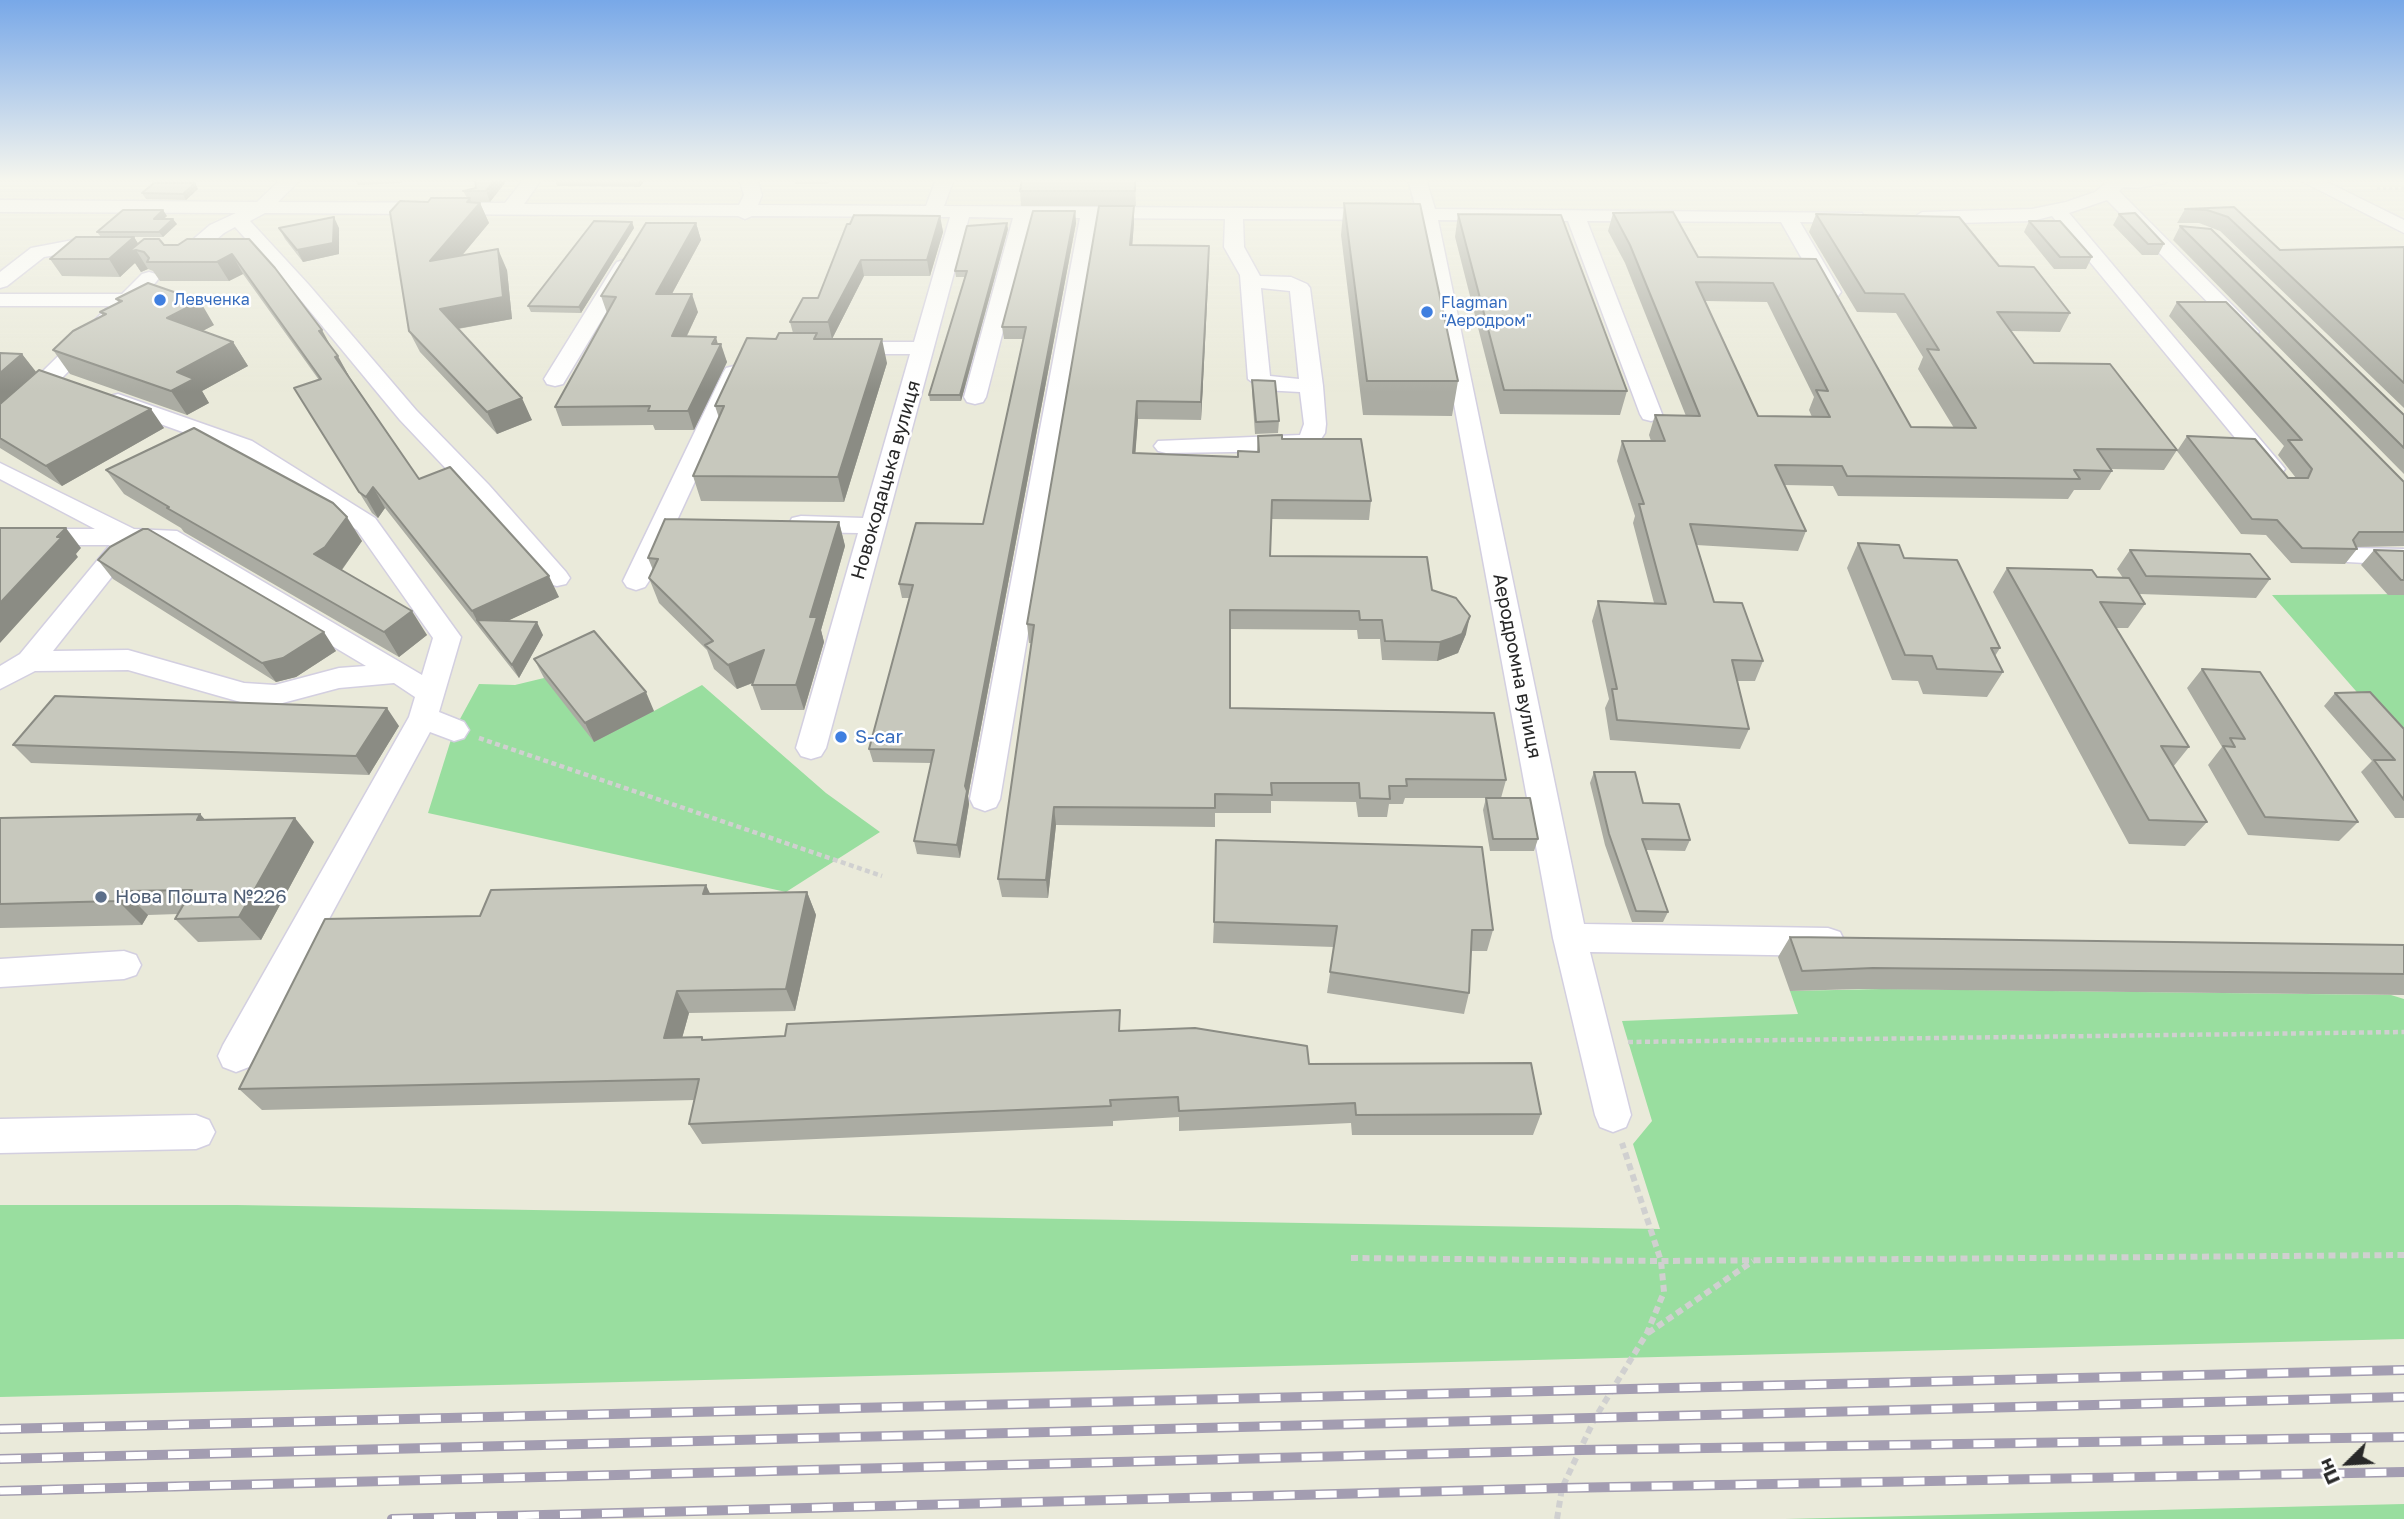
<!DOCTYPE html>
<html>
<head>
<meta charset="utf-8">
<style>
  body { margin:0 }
  #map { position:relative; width:2404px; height:1519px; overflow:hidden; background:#eaeada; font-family:"Golos Text",sans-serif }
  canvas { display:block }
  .north { position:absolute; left:2313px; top:1428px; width:70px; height:70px; -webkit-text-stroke:5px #fff; paint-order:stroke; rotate:246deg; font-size:19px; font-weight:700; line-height:28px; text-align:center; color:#282828 }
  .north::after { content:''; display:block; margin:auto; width:24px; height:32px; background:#282828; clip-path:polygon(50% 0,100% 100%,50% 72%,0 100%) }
</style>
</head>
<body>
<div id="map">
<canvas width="2404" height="1519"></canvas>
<div class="north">Пн</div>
</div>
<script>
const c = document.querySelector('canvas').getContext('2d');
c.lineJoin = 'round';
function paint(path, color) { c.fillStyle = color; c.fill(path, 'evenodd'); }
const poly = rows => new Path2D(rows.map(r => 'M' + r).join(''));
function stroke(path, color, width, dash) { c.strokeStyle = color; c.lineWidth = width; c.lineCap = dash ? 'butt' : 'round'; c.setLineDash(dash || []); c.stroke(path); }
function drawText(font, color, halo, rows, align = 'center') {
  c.font = font + ' "Golos Text",sans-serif'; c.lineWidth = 5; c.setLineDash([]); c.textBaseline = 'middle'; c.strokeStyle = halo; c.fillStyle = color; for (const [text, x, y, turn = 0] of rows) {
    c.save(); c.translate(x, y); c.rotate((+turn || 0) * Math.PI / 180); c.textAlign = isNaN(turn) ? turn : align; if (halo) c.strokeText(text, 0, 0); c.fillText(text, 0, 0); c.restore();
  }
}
const green = poly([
  [2404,594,2404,746,2272,595],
  [544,678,654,711,702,685,826,793,880,832,786,892,428,813,454,730,479,684,515,685],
  [1882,989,2391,995,2404,999,2404,1339,0,1397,0,1205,237,1205,1660,1229,1633,1144,1652,1121,1622,1021,1798,1014,1790,991],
  [2404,1504,2404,1519,1785,1519]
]);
const pathFar2 = poly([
  [2377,189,2404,189]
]);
const pathFar1 = poly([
  [479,738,882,876],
  [1628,1042,2404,1032]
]);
const path = poly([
  [1351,1258,1661,1261,2404,1255],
  [1648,1333,1753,1261],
  [1557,1519,1562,1488,1595,1418,1647,1333,1664,1292,1661,1261,1622,1143]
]);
const minor = poly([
  [281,179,301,179,278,202,505,203,524,179,542,179,524,204,739,205,744,195,739,179,757,179,762,195,758,205,926,206,936,179,954,179,944,206,1416,209,1408,179,1426,179,1435,209,1862,213,1864,217,1862,221,1855,223,1800,222,1841,292,1838,296,1831,298,1824,296,1821,292,1781,222,1587,221,1662,414,1659,419,1651,421,1643,419,1640,414,1568,221,1438,220,1584,924,1828,928,1840,932,1845,942,1840,952,1828,956,1590,952,1631,1115,1626,1127,1613,1132,1600,1127,1595,1115,1553,938,1420,220,1243,219,1244,247,1260,276,1291,277,1307,284,1310,288,1323,386,1326,424,1325,433,1317,445,1300,451,1166,453,1158,451,1154,446,1158,441,1300,435,1304,424,1300,392,1263,390,1248,379,1240,275,1224,247,1225,219,1098,218,1000,799,996,807,985,811,974,807,970,799,1080,218,1032,218,986,397,983,402,975,404,967,402,964,397,1013,218,969,217,826,748,821,756,811,759,801,756,796,748,858,533,801,532,792,530,789,524,792,518,801,516,863,518,910,354,843,354,835,353,832,348,835,343,843,342,914,342,950,217,752,216,745,219,738,216,265,213,250,221,309,285,416,410,489,485,566,572,570,578,566,584,557,586,548,584,471,495,400,420,295,293,235,227,224,233,190,262,176,262,173,258,176,254,210,225,236,213,0,212,0,200,257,202,281,179],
  [1261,288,1290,291,1299,379,1270,376,1261,288],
  [2111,179,2169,179,2166,183,2137,188,2124,187,2119,191,2255,328,2259,332,2255,336,2241,336,2107,200,2069,213,2281,464,2285,469,2281,474,2265,474,2052,216,2032,221,1922,224,1913,218,1922,212,2032,209,2066,202,2095,192,2111,179],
  [2297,179,2321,179,2404,220,2404,233,2297,179],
  [73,240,104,240,114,246,104,252,73,252,44,257,7,286,0,288,0,272,31,248,73,240],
  [624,260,631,262,634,266,566,379,563,384,555,386,547,384,544,379,614,266,617,262,624,260],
  [149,272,156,274,159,278,156,282,58,382,8,426,0,428,0,409,42,372,109,306,0,306,0,294,122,294,142,274,149,272],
  [734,366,742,368,745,373,649,581,645,587,636,590,627,587,623,581,723,373,726,368,734,366],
  [118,394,252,441,375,518,461,637,439,712,464,722,469,730,464,738,454,741,430,732,249,1067,236,1072,223,1067,218,1056,223,1045,409,717,415,697,394,683,339,688,275,705,244,703,128,670,35,671,0,689,0,666,20,654,110,545,0,545,0,529,95,529,0,479,0,463,134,529,177,531,422,675,433,638,357,530,236,451,110,406,107,401,110,396,118,394],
  [137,545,163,545,366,666,339,668,275,685,244,683,128,650,53,651,137,545],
  [2356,548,2404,549,2404,565,2347,562,2343,556,2347,550,2356,548],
  [124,951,136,955,141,965,136,975,124,979,0,987,0,959,124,951],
  [196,1115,209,1120,215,1132,209,1144,196,1149,0,1153,0,1119,196,1115]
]);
const rail = poly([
  [0,1429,2404,1370],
  [0,1459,2404,1397],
  [0,1491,1580,1450,2404,1437],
  [392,1519,1562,1488,2404,1472]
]);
const wall = poly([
  [355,179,404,179,402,183,358,185],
  [508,179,490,202,471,202,480,203,489,223,462,255,507,270,512,319,458,329,532,420,497,434,420,352,409,331,428,202,467,198,463,191],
  [555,179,645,179,640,187,557,186],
  [794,179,830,179,828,184,795,184],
  [1135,179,1136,206,1134,206,1134,223,1132,245,1209,246,1201,420,1138,419,1135,453,1238,457,1257,451,1258,436,1282,439,1371,501,1369,520,1271,519,1270,556,1432,590,1466,634,1458,653,1448,657,1437,661,1382,660,1380,639,1358,639,1357,630,1230,629,1230,708,1506,780,1501,798,1538,839,1534,851,1490,851,1483,810,1486,798,1405,798,1403,804,1389,804,1387,817,1358,817,1356,802,1271,801,1271,813,1215,813,1215,827,1056,825,1048,898,1002,897,998,879,1031,643,1029,643,1027,624,1099,206,1021,206,1020,191],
  [195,183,198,189,186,200,146,199,142,193],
  [1344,203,1458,381,1452,416,1363,415,1341,235],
  [2234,207,2280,250,2404,247,2404,408,2220,231,2199,223,2177,223,2185,209],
  [1075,211,1076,223,968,796,969,804,960,858,917,854,914,841,931,763,873,762,869,749,910,598,902,598,899,584,983,524,1023,339,1004,339,1002,327],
  [1613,213,1698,257,1816,259,1911,427,1954,428,1918,369,1923,357,1896,313,1857,312,1809,232,1816,214,1999,266,2070,313,2060,332,2011,331,2034,363,2177,450,2164,470,2111,469,2112,471,2100,490,2074,490,2068,499,1838,496,1833,486,1784,485,1806,531,1798,551,1696,545,1714,602,1763,661,1755,681,1737,681,1749,729,1740,749,1610,740,1605,708,1609,699,1592,621,1598,601,1654,603,1633,523,1635,516,1617,461,1622,441,1651,441,1649,435,1655,415,1686,416,1625,263,1608,231],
  [1705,301,1767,302,1814,397,1809,410,1812,417,1758,416],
  [1458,214,1627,391,1620,415,1500,414,1455,237],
  [2119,214,2164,244,2158,255,2142,255,2113,225],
  [167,216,164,219,177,224,163,237,134,237,138,244,178,245,249,239,330,346,349,376,419,479,559,597,507,621,543,635,519,678,385,508,378,518,372,513,294,388,319,380,243,274,229,281,160,281,153,271,148,269,141,272,135,263,120,277,62,276,50,259,101,237,97,232],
  [940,216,943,232,930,276,864,276,832,339,887,363,844,502,701,501,693,476,719,418,715,406,776,339,793,333,790,322,818,298,847,224],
  [2029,221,2092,257,2086,269,2054,269,2024,232],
  [632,222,634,228,581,313,531,312,528,306],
  [696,223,701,240,672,294,698,312,687,336,718,344,727,362,694,430,655,430,653,425,562,426,555,407,607,313,601,296],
  [2180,226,2404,415,2404,474,2173,240],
  [279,228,339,228,339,254,303,262,285,239],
  [1008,229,961,401,930,401,929,395,965,277,956,277,955,271],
  [116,299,214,325,202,331,233,342,248,366,202,391,209,403,187,415,70,374,53,350,103,316,100,312,119,303],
  [2177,302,2404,482,2404,546,2357,547,2357,549,2345,564,2291,563,2266,535,2241,534,2177,451,2187,436,2288,478,2296,478,2278,455,2284,446,2169,316],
  [0,353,22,354,36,373,164,428,62,486,0,448],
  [1252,380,1279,421,1278,433,1255,434,1252,392],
  [106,470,362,541,342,570,427,635,399,657,184,532,181,528,124,494],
  [839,522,845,546,821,630,824,642,804,710,761,710,752,685,753,683,737,689,714,669,707,650,659,603,649,578,653,570,648,558],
  [1858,543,1904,558,2000,648,1995,656,2003,672,1987,697,1923,694,1918,681,1892,680,1847,568],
  [2130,550,2270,579,2256,598,2140,594,2145,604,2128,628,2116,628,2189,747,2173,767,2207,822,2185,846,2129,844,1993,592,2007,568,2097,577,2123,578,2117,569],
  [2374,550,2404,551,2404,595,2388,595,2361,565],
  [98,560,336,651,296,677,276,682,113,579],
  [534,659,654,711,594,742,544,678],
  [2202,669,2358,822,2339,841,2248,835,2208,765,2222,747,2187,688],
  [2335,693,2404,729,2404,818,2395,818,2361,772,2372,761,2324,706],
  [399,726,369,775,31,763,13,745],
  [1594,772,1643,803,1690,840,1685,851,1646,850,1668,912,1663,922,1632,922,1605,845,1590,783],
  [200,814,205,820,314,842,261,940,198,942,175,919,178,914,148,915,142,925,0,928,0,818],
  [807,892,816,915,795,1011,689,1013,682,1038,702,1037,704,1040,1121,1031,1309,1064,1541,1114,1533,1135,1352,1135,1351,1123,1179,1131,1179,1117,1113,1121,1113,1126,702,1144,689,1124,695,1100,262,1110,239,1089,480,916,710,894],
  [1214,922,1493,930,1487,951,1471,951,1469,993,1464,1014,1327,993,1334,947,1213,943],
  [1790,937,2404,945,2404,995,1859,989,1790,991,1778,957]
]);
const shadedWall = poly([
  [495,179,508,179,490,202,486,191],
  [638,179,645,179,640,187],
  [195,183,198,189,186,200,183,194],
  [470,198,474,210,480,203,489,223,440,282,430,261],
  [1134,206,1134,223,1131,262,1130,245],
  [163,210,167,216,157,224,154,219],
  [1075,211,1076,223,968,796,969,804,960,858,957,845,965,786],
  [940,216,943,232,930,276,927,260],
  [334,217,339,228,339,254,303,262,297,250],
  [173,219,177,224,163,237,159,232],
  [632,222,634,228,581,313,579,307],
  [696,223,701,240,662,312,656,294],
  [1007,223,1008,229,961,401,960,395],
  [134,237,143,251,136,250,148,269,141,272,135,263,120,277,109,259],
  [1209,246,1209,264,1201,420,1201,402],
  [498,249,507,270,512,319,450,330,440,309],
  [232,254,243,274,229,281,217,262],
  [861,260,864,276,832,339,828,322],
  [692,294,698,312,678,354,672,336],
  [200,301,214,325,182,342,167,318],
  [322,330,333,350,319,331],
  [716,337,719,348,721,344,727,362,694,430,688,411],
  [882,339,887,363,844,502,838,477],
  [233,342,248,366,202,391,209,403,187,415,171,391,177,372],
  [22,354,37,373,0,406,0,373],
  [338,356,349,376,346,377,335,357],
  [522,398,532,420,497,434,487,412],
  [1137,401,1138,419,1134,472,1133,453],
  [151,409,164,428,62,486,46,466],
  [373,487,385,508,378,518,366,497],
  [347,517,362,541,340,572,314,554],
  [839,522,845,546,821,630,824,642,804,710,796,685,810,617],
  [66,528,81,548,76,554,78,557,0,643,0,603],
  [549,576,559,597,486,631,477,620,483,632,472,611],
  [412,611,427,635,399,657,384,632],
  [1470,616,1466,634,1458,653,1437,661,1440,642],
  [537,622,543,635,519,678,512,665],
  [324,632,336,651,296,677,276,682,262,663],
  [764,650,772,675,737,689,728,665],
  [646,692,654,711,594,742,585,723],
  [387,708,399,726,369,775,356,756],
  [1054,807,1056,825,1048,898,1046,880],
  [200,814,221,838,197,820],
  [295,818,314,842,261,940,239,917],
  [706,885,717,908,703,894],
  [124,891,148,915,142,925,118,901],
  [807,892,816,915,795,1011,786,989],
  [677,991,689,1013,676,1060,664,1038]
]);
const building = poly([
  [475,179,495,179,486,191,463,191,476,188,475,179],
  [1022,179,1135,179,1135,191,1020,191,1022,179],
  [154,183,195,183,183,194,142,193,154,183],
  [431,198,470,198,467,202,480,203,430,261,498,249,503,297,440,309,522,398,487,412,409,331,390,212,400,201,428,202,431,198],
  [1344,203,1420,204,1458,381,1367,381,1344,203],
  [1099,206,1134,206,1130,245,1209,246,1201,402,1137,401,1133,453,1238,457,1238,451,1259,452,1258,436,1282,435,1282,439,1361,439,1371,501,1272,500,1270,556,1427,557,1432,590,1456,598,1470,616,1462,634,1452,638,1440,642,1385,641,1382,620,1360,620,1359,611,1230,610,1230,708,1494,713,1506,780,1406,779,1407,786,1389,786,1390,799,1360,798,1359,783,1271,783,1272,795,1215,794,1215,808,1054,807,1046,880,998,879,1034,625,1027,624,1099,206],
  [2234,207,2280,250,2404,247,2404,383,2228,217,2207,210,2185,209,2234,207],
  [123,210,163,210,154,219,173,219,159,232,97,232,123,210],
  [1033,211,1075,211,965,786,967,791,957,845,914,841,934,750,869,749,913,585,899,584,916,523,983,524,1026,327,1002,327,1033,211],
  [1673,212,1698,257,1816,259,1911,427,1976,428,1927,349,1939,350,1904,294,1865,293,1816,214,1959,217,1999,266,2034,267,2070,313,1997,312,2034,363,2110,364,2177,450,2097,449,2112,471,2074,470,2080,479,1847,476,1842,466,1775,465,1806,531,1690,524,1714,602,1742,603,1763,661,1732,660,1749,729,1617,720,1612,689,1617,689,1598,601,1666,604,1639,504,1644,504,1622,441,1665,441,1655,415,1700,416,1630,245,1613,213,1673,212],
  [1696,282,1773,283,1828,391,1816,390,1830,417,1758,416,1696,282],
  [2135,213,2164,244,2148,244,2119,214,2135,213],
  [1458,214,1561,215,1627,391,1504,390,1458,214],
  [854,215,940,216,927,260,861,260,828,322,790,322,803,298,818,298,847,224,850,224,854,215],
  [334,217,333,243,297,250,279,228,334,217],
  [594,221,632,222,579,307,528,306,594,221],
  [2029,221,2060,221,2092,257,2060,257,2029,221],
  [646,223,696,223,656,294,692,294,672,336,716,337,712,344,721,344,688,411,648,411,650,406,555,407,616,297,601,296,646,223],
  [1007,223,960,395,929,395,967,271,955,271,967,226,1007,223],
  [2180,226,2211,229,2404,415,2404,448,2180,226],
  [76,237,134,237,109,259,50,259,76,237],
  [144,239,159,239,164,245,178,245,187,239,249,239,275,268,322,330,319,331,338,356,335,357,419,479,450,467,549,576,472,611,373,487,366,497,359,492,294,388,321,379,232,254,217,262,147,262,149,258,144,252,136,250,128,252,144,239],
  [148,283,200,301,167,318,233,342,177,372,194,379,171,391,53,350,73,331,106,314,100,312,122,301,116,299,148,283],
  [2177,302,2226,302,2404,482,2404,532,2359,532,2353,540,2357,549,2302,548,2277,520,2252,519,2187,436,2255,439,2288,478,2308,478,2312,469,2288,440,2302,440,2177,302],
  [779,333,817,333,814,339,882,339,838,477,693,476,724,406,715,406,747,338,776,339,779,333],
  [0,353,22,354,0,373,0,353],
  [39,370,151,409,46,466,0,438,0,404,39,370],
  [1252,380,1275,381,1279,421,1256,422,1252,380],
  [194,428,333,503,347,517,325,547,314,554,412,611,384,632,167,508,169,507,106,470,194,428],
  [665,519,839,522,810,617,817,617,796,685,752,685,764,650,728,665,705,645,713,641,649,578,658,559,648,558,665,519],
  [0,528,66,528,57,537,62,537,0,603,0,528],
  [143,529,148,529,324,632,283,658,262,663,98,560,110,547,143,529],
  [1858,543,1899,545,1904,558,1957,560,2000,648,1991,648,2003,672,1937,669,1932,656,1905,655,1858,543],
  [2130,550,2250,554,2270,579,2146,576,2130,550],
  [2374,550,2404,551,2404,580,2401,580,2374,550],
  [2007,568,2092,570,2097,577,2129,578,2145,604,2100,602,2189,747,2161,746,2207,822,2149,820,2007,568],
  [477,620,537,622,512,665,477,620],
  [594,631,646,692,585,723,534,659,594,631],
  [2202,669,2260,672,2358,822,2265,817,2223,746,2235,747,2230,738,2245,739,2202,669],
  [2370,692,2404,729,2404,800,2374,760,2395,760,2335,693,2370,692],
  [55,696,387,708,356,756,13,745,55,696],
  [1594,772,1635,772,1643,803,1679,804,1690,840,1642,839,1668,912,1636,911,1609,834,1594,772],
  [1486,798,1530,798,1538,839,1493,839,1486,798],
  [200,814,197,820,295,818,239,917,175,919,192,890,124,891,118,901,0,904,0,818,200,814],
  [1216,840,1482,847,1493,930,1472,930,1469,993,1330,972,1337,926,1214,922,1216,840],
  [706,885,703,894,807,892,786,989,677,991,664,1038,702,1037,702,1040,785,1036,787,1024,1120,1010,1119,1031,1195,1028,1307,1046,1309,1064,1531,1063,1541,1114,1356,1115,1355,1103,1179,1111,1178,1097,1110,1100,1111,1106,689,1124,699,1079,239,1089,325,919,480,916,491,890,706,885],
  [1790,937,2404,945,2404,974,1873,968,1802,971,1790,937]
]);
const markers = [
  [160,300,7,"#3f7fe0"],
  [1427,312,7,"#3f7fe0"],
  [841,737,7,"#3f7fe0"],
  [101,897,7,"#5c6f8a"]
];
const farShopnames = [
  ["Левченка",174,300],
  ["Flagman",1441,303],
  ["\"Аеродром\"",1441,321]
];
const streetNames = [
  ["Новокодацька вулиця",886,480,-74],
  ["Аеродромна вулиця",1517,666,79]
];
const shopNames = [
  ["S-car",855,737]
];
const serviceNames = [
  ["Нова Пошта №226",115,897]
];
paint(green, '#99de9f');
stroke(minor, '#d3cfe0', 3);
stroke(pathFar2, '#d0d0d0', 2.5, [3.5, 2.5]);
stroke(pathFar1, '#d0d0d0', 4.5, [5, 3.5]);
stroke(path, '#d0d0d0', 6, [7, 4.5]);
paint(minor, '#fff');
stroke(rail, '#a39db1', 10);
stroke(rail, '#fff', 7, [21]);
paint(wall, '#abaca3');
paint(shadedWall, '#8b8c84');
paint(building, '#c7c8bd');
stroke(building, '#8b8c84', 2);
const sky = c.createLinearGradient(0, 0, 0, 392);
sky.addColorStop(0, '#78a8e8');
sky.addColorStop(0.46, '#f6f6ee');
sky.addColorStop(1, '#f6f6ee00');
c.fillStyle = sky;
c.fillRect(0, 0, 2404, 392);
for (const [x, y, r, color] of markers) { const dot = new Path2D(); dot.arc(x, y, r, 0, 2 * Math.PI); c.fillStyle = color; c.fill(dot); stroke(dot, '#fff', 2.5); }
drawText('16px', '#366cbe', '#fff', farShopnames, 'left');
drawText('19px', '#282828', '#fff', streetNames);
drawText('19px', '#366cbe', '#fff', shopNames, 'left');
drawText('19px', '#4e5e75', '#fff', serviceNames, 'left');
</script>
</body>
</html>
